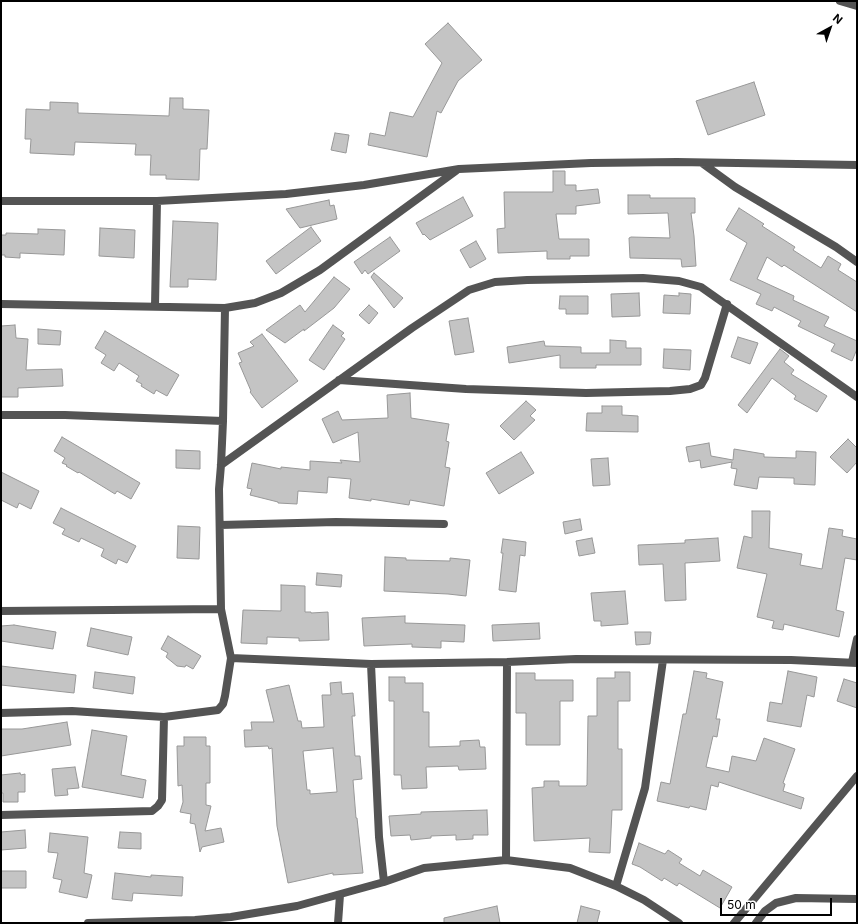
<!DOCTYPE html>
<html>
<head>
<meta charset="utf-8">
<style>
  body { margin:0 }
  #map { position:relative; width:858px; height:924px; overflow:hidden; background:#fff; font-family:Inter,sans-serif }
  canvas { display:block }
  .frame { position:absolute; inset:0; border:2px solid #000; pointer-events:none }
  .north { position:absolute; left:810px; top:8px; width:40px; height:40px; -webkit-text-stroke:3px #fff; paint-order:stroke; rotate:40deg; font-size:11px; font-weight:700; line-height:16px; text-align:center; color:#000 }
  .north::after { content:''; display:block; margin:auto; width:14px; height:18px; background:#000; clip-path:polygon(50% 0,100% 100%,50% 72%,0 100%) }
  .scale { position:absolute; left:720px; top:898px; width:112px; height:18px; box-sizing:border-box; border:2px solid #000; border-top:0; padding-left:5px; font-size:12px; line-height:14px; white-space:nowrap; color:#000; -webkit-text-stroke:3px #fff; paint-order:stroke }
</style>
</head>
<body>
<div id="map">
<canvas width="858" height="924"></canvas>
<div class="frame"></div>
<div class="north">N</div>
<div class="scale">50 m</div>
</div>
<script>
const c = document.querySelector('canvas').getContext('2d');
c.lineJoin = 'round';
function paint(path, color) { c.fillStyle = color; c.fill(path, 'evenodd'); }
const poly = rows => new Path2D(rows.map(r => 'M' + r).join(''));
function stroke(path, color, width, dash) { c.strokeStyle = color; c.lineWidth = width; c.lineCap = dash ? 'butt' : 'round'; c.setLineDash(dash || []); c.stroke(path); }
const building = poly([
  [448,23,482,60,458,81,441,113,437,111,427,157,368,145,370,133,385,136,390,112,413,117,442,63,425,44,448,23],
  [754,82,765,115,708,135,696,101,754,82],
  [170,98,183,98,183,109,209,110,207,149,200,149,199,180,166,179,166,175,150,175,151,155,135,155,136,144,75,142,74,155,30,153,31,139,25,139,26,109,50,110,50,102,78,103,78,113,169,116,170,98],
  [335,133,349,135,346,153,331,150,335,133],
  [553,171,565,171,565,185,576,185,576,191,598,189,600,203,576,206,576,214,556,214,559,239,589,239,589,256,570,256,570,259,547,259,547,251,498,253,497,229,505,228,504,192,553,192,553,171],
  [628,195,650,195,650,198,695,198,695,213,691,213,694,236,696,266,682,267,681,259,630,258,629,238,631,237,670,238,668,213,628,214,628,195],
  [463,197,473,216,430,240,424,234,423,235,416,223,463,197],
  [329,200,330,206,334,205,337,219,300,228,286,209,329,200],
  [739,208,764,224,762,226,795,247,793,250,821,268,828,256,841,264,838,270,857,282,857,312,784,265,782,267,767,257,757,279,794,296,793,300,829,317,824,326,857,341,857,349,852,361,831,351,835,344,798,326,801,321,774,307,772,311,756,304,761,294,730,280,747,243,726,230,739,208],
  [173,221,218,223,216,280,188,279,188,287,170,287,173,221],
  [311,227,321,241,276,274,266,261,311,227],
  [100,228,135,230,134,258,99,256,100,228],
  [38,229,65,230,64,255,20,253,20,258,5,257,5,255,1,255,1,235,6,235,6,233,38,234,38,229],
  [390,237,400,251,368,274,365,270,362,274,354,262,390,237],
  [476,241,486,259,470,268,460,250,476,241],
  [374,273,403,298,394,308,371,277,374,273],
  [334,277,350,289,334,308,304,331,304,329,285,343,266,330,300,305,305,312,334,277],
  [639,293,640,316,612,317,611,294,639,293],
  [679,293,691,294,690,314,663,313,664,295,679,296,679,293],
  [560,296,588,296,588,314,566,314,566,309,559,309,560,296],
  [369,305,378,313,369,324,359,315,369,305],
  [468,318,474,352,455,355,449,321,468,318],
  [15,325,16,338,28,339,26,370,62,369,63,386,18,388,18,397,1,397,1,326,15,325],
  [333,325,344,333,341,336,345,339,324,370,309,360,333,325],
  [38,329,61,331,60,345,38,344,38,329],
  [105,331,179,375,167,396,156,390,154,394,141,386,142,384,136,381,139,376,119,363,114,371,101,363,106,355,95,348,105,331],
  [262,334,298,381,262,408,250,392,251,391,239,363,242,362,238,353,254,346,250,342,262,334],
  [738,337,758,343,750,364,731,357,738,337],
  [610,340,626,341,626,348,641,348,641,365,596,365,596,368,560,368,560,355,509,363,507,347,544,341,545,346,581,347,581,353,610,353,610,340],
  [664,349,691,350,690,370,663,368,664,349],
  [780,349,789,356,784,362,794,370,791,374,827,396,817,412,794,399,796,396,772,378,747,413,738,405,780,349],
  [410,393,411,418,449,424,446,441,449,442,445,467,450,468,444,506,410,500,409,505,371,499,371,501,349,498,351,479,328,477,327,493,298,491,297,504,278,503,278,502,250,495,252,489,247,488,252,463,281,469,281,467,310,470,310,461,342,463,340,460,360,462,358,432,333,443,322,419,338,411,342,420,388,418,387,395,410,393],
  [526,401,536,410,530,416,535,420,514,440,500,426,526,401],
  [602,406,622,406,622,415,638,416,638,432,586,431,587,413,602,413,602,406],
  [62,437,140,483,131,499,117,491,115,494,79,472,78,473,66,466,67,465,62,463,65,458,54,451,62,437],
  [848,439,857,448,857,462,847,473,830,457,848,439],
  [709,443,711,456,733,460,734,449,764,454,764,457,796,458,796,451,816,452,815,485,794,484,794,478,759,477,757,489,734,485,737,469,731,468,732,462,701,468,700,460,689,462,686,447,709,443],
  [176,450,200,451,200,469,176,468,176,450],
  [521,452,534,473,499,494,486,473,521,452],
  [608,458,610,485,593,486,591,459,608,458],
  [1,472,39,491,31,509,19,503,17,508,1,500,1,472],
  [61,508,136,546,127,563,118,559,116,564,101,556,104,549,81,538,79,542,62,534,65,529,53,523,61,508],
  [752,511,770,511,769,548,802,554,800,565,822,569,829,528,843,530,842,536,857,539,857,560,845,558,836,610,844,612,839,637,784,624,783,630,772,628,774,621,757,617,767,574,737,568,744,536,752,538,752,511],
  [580,519,582,530,565,534,563,522,580,519],
  [178,526,200,527,199,559,177,558,178,526],
  [592,538,595,553,579,556,576,541,592,538],
  [718,538,720,561,685,563,686,600,665,601,663,564,639,565,638,545,685,543,685,540,718,538],
  [503,539,526,542,525,556,520,555,516,592,499,590,503,553,501,553,503,539],
  [385,557,406,558,406,560,450,561,450,558,470,560,466,596,448,594,384,591,385,557],
  [317,573,342,575,341,587,316,585,317,573],
  [281,585,305,586,305,612,311,612,311,613,328,612,329,640,299,641,299,638,267,637,267,644,241,643,243,610,281,611,281,585],
  [625,591,628,624,601,626,601,621,594,621,591,593,625,591],
  [405,616,405,623,465,625,464,642,441,641,441,648,412,647,412,644,364,646,362,618,405,616],
  [539,623,540,639,493,641,492,625,539,623],
  [14,625,56,632,53,649,1,641,1,626,14,625],
  [91,628,132,637,128,655,87,646,91,628],
  [635,632,651,632,650,644,636,645,635,632],
  [168,636,201,656,193,669,186,665,185,667,177,666,166,657,168,653,161,649,168,636],
  [1,666,76,675,74,693,1,685,1,666],
  [694,671,707,673,706,678,723,682,716,719,720,719,717,737,713,736,706,767,729,772,732,756,756,761,764,738,795,749,783,783,785,784,783,791,804,798,801,809,719,782,718,787,711,785,706,810,690,806,689,808,657,801,661,782,670,784,683,714,686,714,694,671],
  [788,671,817,677,814,697,807,695,801,727,767,721,770,702,782,704,788,671],
  [95,672,135,677,133,694,93,688,95,672],
  [615,672,630,672,630,701,618,701,618,749,622,749,622,810,612,810,610,853,589,852,590,838,534,841,532,788,544,787,544,781,559,781,559,786,586,786,587,785,588,716,597,716,597,678,615,678,615,672],
  [516,673,535,673,535,680,573,680,573,701,560,701,560,745,526,745,526,713,516,713,516,673],
  [389,677,405,677,405,683,423,683,423,712,429,712,429,747,460,746,460,741,479,740,480,747,485,747,486,769,459,770,458,766,426,767,427,788,402,789,401,775,394,775,394,701,389,701,389,677],
  [844,679,857,683,857,708,837,701,844,679],
  [341,682,342,694,353,693,355,716,352,716,355,756,360,756,362,779,353,780,356,818,357,818,363,873,333,875,333,873,288,883,277,826,272,748,269,749,268,746,245,747,244,730,252,730,251,722,274,722,266,690,289,685,298,721,301,721,302,728,324,727,322,695,331,695,330,683,341,682],
  [333,748,337,792,310,794,310,790,307,790,303,751,333,748],
  [67,722,71,745,1,756,1,729,22,729,67,722],
  [92,730,127,736,121,775,146,780,143,798,82,787,92,730],
  [184,737,206,737,206,746,210,746,210,783,206,783,206,805,211,806,205,831,221,828,224,842,202,847,200,852,195,824,190,823,191,814,180,812,183,802,182,785,178,786,177,746,184,746,184,737],
  [75,767,79,788,67,789,68,795,55,796,52,769,75,767],
  [20,773,21,775,25,774,25,792,18,792,18,802,3,802,3,793,1,793,1,775,20,773],
  [487,810,488,835,473,835,473,839,456,840,456,835,431,836,431,838,411,840,410,835,391,836,389,816,421,814,421,812,487,810],
  [25,830,26,848,1,850,1,832,25,830],
  [120,832,141,833,141,849,118,848,120,832],
  [50,833,88,837,84,873,92,875,87,898,59,892,62,880,53,878,58,853,48,852,50,833],
  [639,843,665,854,668,850,682,859,679,863,700,876,703,870,732,887,720,908,679,883,677,886,664,878,662,881,640,867,632,864,639,843],
  [1,871,26,871,26,888,1,888,1,871],
  [115,873,151,877,151,875,183,877,182,896,133,893,132,901,112,899,115,873],
  [497,906,500,923,444,923,444,918,497,906],
  [581,906,600,911,597,923,577,923,581,906]
]);
const minor = poly([
  [840,1,857,6],
  [702,163,735,187,836,247,857,262],
  [1,201,157,201,286,194,364,185,459,169,591,163,677,162,857,165],
  [1,304,225,308,255,303,281,293,320,270,457,170],
  [155,306,157,201],
  [339,380,466,389,586,393,670,391,690,389,701,385,705,378,727,304],
  [1,415,65,415,223,421],
  [221,465,412,328,469,290,495,282,527,280,643,278,679,281,701,287,857,397],
  [220,525,336,522,444,524],
  [1,611,221,609],
  [231,658,371,664,507,662,576,659,791,660,857,663],
  [852,662,857,639],
  [371,664,379,837,384,882],
  [1,713,72,711,164,717,218,710,223,704,225,696,231,658,221,609,219,489,221,465,223,421,225,308],
  [1,815,152,811,158,806,162,800,164,717],
  [506,860,507,662],
  [616,886,645,788,663,660],
  [88,923,195,920,231,917,297,906,384,882,424,868,506,860,570,868,616,886,644,900,679,923],
  [338,923,340,895],
  [734,923,857,776],
  [756,923,765,911,776,903,796,898,857,899]
]);
paint(building, '#c4c4c4');
stroke(building, '#989898', 1);
stroke(minor, '#545454', 8);
</script>
</body>
</html>
